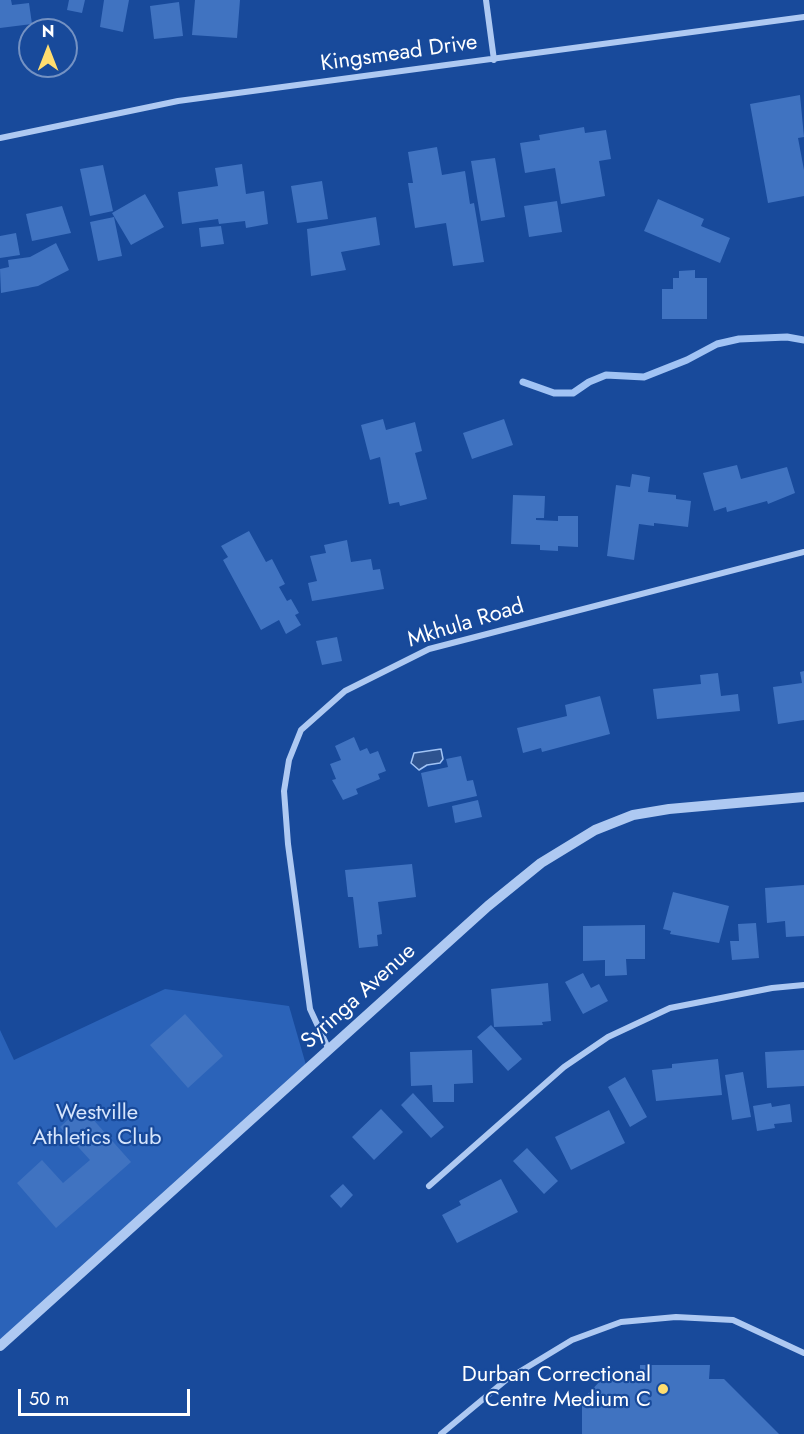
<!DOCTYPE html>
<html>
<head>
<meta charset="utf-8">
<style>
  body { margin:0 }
  #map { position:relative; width:804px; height:1434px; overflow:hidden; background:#184a9b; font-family:Jost,sans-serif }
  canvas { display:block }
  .north { position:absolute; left:18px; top:18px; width:60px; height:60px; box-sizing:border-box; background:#184a9b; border:2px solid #7492c3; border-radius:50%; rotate:0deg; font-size:16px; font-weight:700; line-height:24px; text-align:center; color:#fff }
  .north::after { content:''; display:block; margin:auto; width:21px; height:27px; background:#ffdd6f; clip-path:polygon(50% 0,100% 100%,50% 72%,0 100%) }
  .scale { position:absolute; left:18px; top:1389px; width:172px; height:27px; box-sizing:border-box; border:3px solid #fff; border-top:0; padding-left:8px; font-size:18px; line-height:21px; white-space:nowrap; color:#fff; -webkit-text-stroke:4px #184a9b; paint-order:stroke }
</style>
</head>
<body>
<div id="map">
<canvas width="804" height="1434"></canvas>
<div class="north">N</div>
<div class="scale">50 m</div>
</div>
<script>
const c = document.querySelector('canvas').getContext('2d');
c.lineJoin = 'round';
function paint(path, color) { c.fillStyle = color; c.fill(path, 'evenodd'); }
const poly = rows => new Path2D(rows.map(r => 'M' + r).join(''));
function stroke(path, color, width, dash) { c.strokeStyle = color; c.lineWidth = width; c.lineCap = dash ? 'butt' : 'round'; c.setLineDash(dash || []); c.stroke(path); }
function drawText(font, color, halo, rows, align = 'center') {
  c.font = font + ' Jost,sans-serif'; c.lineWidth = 4.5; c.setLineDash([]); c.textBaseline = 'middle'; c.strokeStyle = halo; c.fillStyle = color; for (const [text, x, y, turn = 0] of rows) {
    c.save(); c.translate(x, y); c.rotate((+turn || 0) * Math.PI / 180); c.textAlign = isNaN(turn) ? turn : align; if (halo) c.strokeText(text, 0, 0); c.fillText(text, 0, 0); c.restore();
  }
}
const green = poly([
  [165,989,289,1006,306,1065,0,1344,0,1030,14,1060]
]);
const water = poly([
  [441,749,443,759,440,763,427,765,419,770,411,763,414,753,441,749]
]);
const stream = poly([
  [523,382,554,393,573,393,589,382,606,375,644,377,687,360,717,344,739,339,787,337,804,340]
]);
const building = poly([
  [0,0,11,0,12,5,29,3,32,24,0,28],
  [69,0,85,0,82,13,67,10],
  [104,0,129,0,123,32,100,27],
  [195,0,240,0,237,38,192,35],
  [179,2,183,36,154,39,150,6],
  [800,95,804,137,798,138,804,170,804,196,768,203,750,104],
  [584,127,585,133,606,130,611,159,599,161,605,196,561,204,555,168,525,173,520,143,540,140,539,135],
  [437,147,442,175,465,171,470,204,474,203,484,262,453,266,446,223,415,228,408,183,413,183,408,152],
  [495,158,505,217,481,221,471,161],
  [242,164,246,194,264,191,268,224,246,228,245,221,219,224,218,219,182,224,178,192,218,186,215,168],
  [103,165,113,211,90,216,80,169],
  [322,181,328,219,297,223,291,186],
  [145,194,164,227,131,245,112,213],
  [658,199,704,219,701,226,730,238,720,263,644,231],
  [557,201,562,232,529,237,524,206],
  [62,206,71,233,32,241,26,214],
  [114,217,122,256,98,261,90,222],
  [376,217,380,245,341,252,346,270,311,276,307,229],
  [221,226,224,244,201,247,199,228],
  [16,233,20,255,0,258,0,236],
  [56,243,69,270,38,286,1,293,0,269,9,267,8,260,30,257],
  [695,270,695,278,707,278,707,319,662,319,662,289,673,289,673,278,679,278,679,271],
  [383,419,386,430,415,422,422,451,415,453,427,499,400,506,399,502,389,504,380,457,370,460,361,425],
  [504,419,513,445,472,459,463,433],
  [737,465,741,479,787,467,795,493,768,504,767,501,727,512,726,507,714,511,703,473],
  [632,474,650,477,648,492,676,495,676,499,691,501,688,527,654,523,654,526,639,524,634,560,607,556,616,485,630,487],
  [513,495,545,496,544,518,536,518,536,520,558,521,558,516,578,516,578,547,558,546,558,551,540,550,540,545,511,544],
  [249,531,266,562,272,559,285,584,279,587,287,601,291,599,299,613,295,615,301,625,286,634,279,620,261,630,223,560,228,557,221,546],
  [347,540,351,562,371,559,373,570,380,569,384,589,312,601,308,583,317,581,310,556,326,553,324,545],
  [337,637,342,661,322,665,316,641],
  [804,671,804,720,778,724,773,687,802,683,800,672],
  [718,673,721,696,738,694,740,711,657,719,653,689,701,684,700,675],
  [600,696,610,734,542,752,541,748,523,753,517,728,567,716,565,705],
  [354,737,360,751,367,748,370,754,378,751,386,771,378,774,380,779,356,789,358,794,343,800,332,780,336,779,330,764,341,760,335,746],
  [461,756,467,781,473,780,477,796,428,807,421,773,448,767,446,759],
  [478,800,482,817,455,823,452,806],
  [412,864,416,897,378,902,382,934,377,935,378,946,359,948,353,897,348,897,345,870],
  [804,885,804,936,786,937,785,921,767,923,765,888],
  [673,892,729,906,719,943,670,934,671,931,663,929],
  [756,923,759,958,732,960,730,941,739,941,738,924],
  [645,925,645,959,626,959,627,975,605,976,605,960,583,961,583,926],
  [583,973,591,988,599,984,608,1001,583,1014,565,982],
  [548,983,551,1021,542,1022,543,1025,494,1027,491,989],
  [185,1014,223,1056,188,1088,150,1045],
  [491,1025,522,1059,508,1071,477,1037],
  [472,1050,473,1083,454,1084,454,1102,433,1102,432,1085,411,1086,410,1052],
  [804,1050,804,1086,767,1088,765,1052],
  [718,1059,722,1095,656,1101,652,1070,672,1068,672,1064],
  [743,1072,751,1117,732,1120,725,1075],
  [625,1077,647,1117,630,1127,608,1087],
  [413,1093,444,1127,431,1138,401,1105],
  [771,1103,772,1107,790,1104,792,1122,774,1124,775,1128,757,1131,753,1106],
  [82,1107,131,1162,56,1228,17,1183,42,1160,63,1183,90,1160,60,1127],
  [381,1109,403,1132,374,1160,352,1137],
  [609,1110,625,1143,571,1170,555,1137],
  [527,1148,558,1181,544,1194,513,1161],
  [501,1179,518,1212,457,1243,442,1215,461,1205,459,1201],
  [343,1184,353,1195,341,1208,330,1196],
  [640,1365,710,1365,709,1379,724,1379,779,1434,582,1434,582,1400,603,1378,640,1378]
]);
const minor = poly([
  [486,0,494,60],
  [0,138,178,101,804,17],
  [329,1050,310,1009,288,844,284,791,289,760,301,730,345,691,429,649,804,552],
  [429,1186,564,1067,608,1037,670,1008,772,988,804,985],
  [441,1434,506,1380,572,1340,621,1322,676,1317,733,1320,804,1353]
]);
const tertiary = poly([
  [0,1346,488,906,541,863,595,830,633,815,669,809,804,797]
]);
const markers = [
  [663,1389,6,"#ffdd6f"]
];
const streetNames = [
  ["Kingsmead Drive",399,54,-8],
  ["Mkhula Road",466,624,-17],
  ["Syringa Avenue",359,997,-42]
];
const parkNames = [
  ["Westville",97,1114],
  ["Athletics Club",97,1139]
];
const poiNames = [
  ["Durban Correctional",651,1376],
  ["Centre Medium C",651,1401]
];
paint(green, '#2b63b9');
paint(water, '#2e538f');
stroke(water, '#a1c3f4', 1.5);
stroke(stream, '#a1c3f4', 7);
paint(building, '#4073c1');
stroke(minor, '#aec9f2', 6);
stroke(tertiary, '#aec9f2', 10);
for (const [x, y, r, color] of markers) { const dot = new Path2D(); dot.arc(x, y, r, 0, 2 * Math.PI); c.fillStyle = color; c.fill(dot); stroke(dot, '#184a9b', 2); }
drawText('22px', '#fff', '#184a9b', streetNames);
drawText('22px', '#d6e5fc', '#184a9b', parkNames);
drawText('22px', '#fff', '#184a9b', poiNames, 'right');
</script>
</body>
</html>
